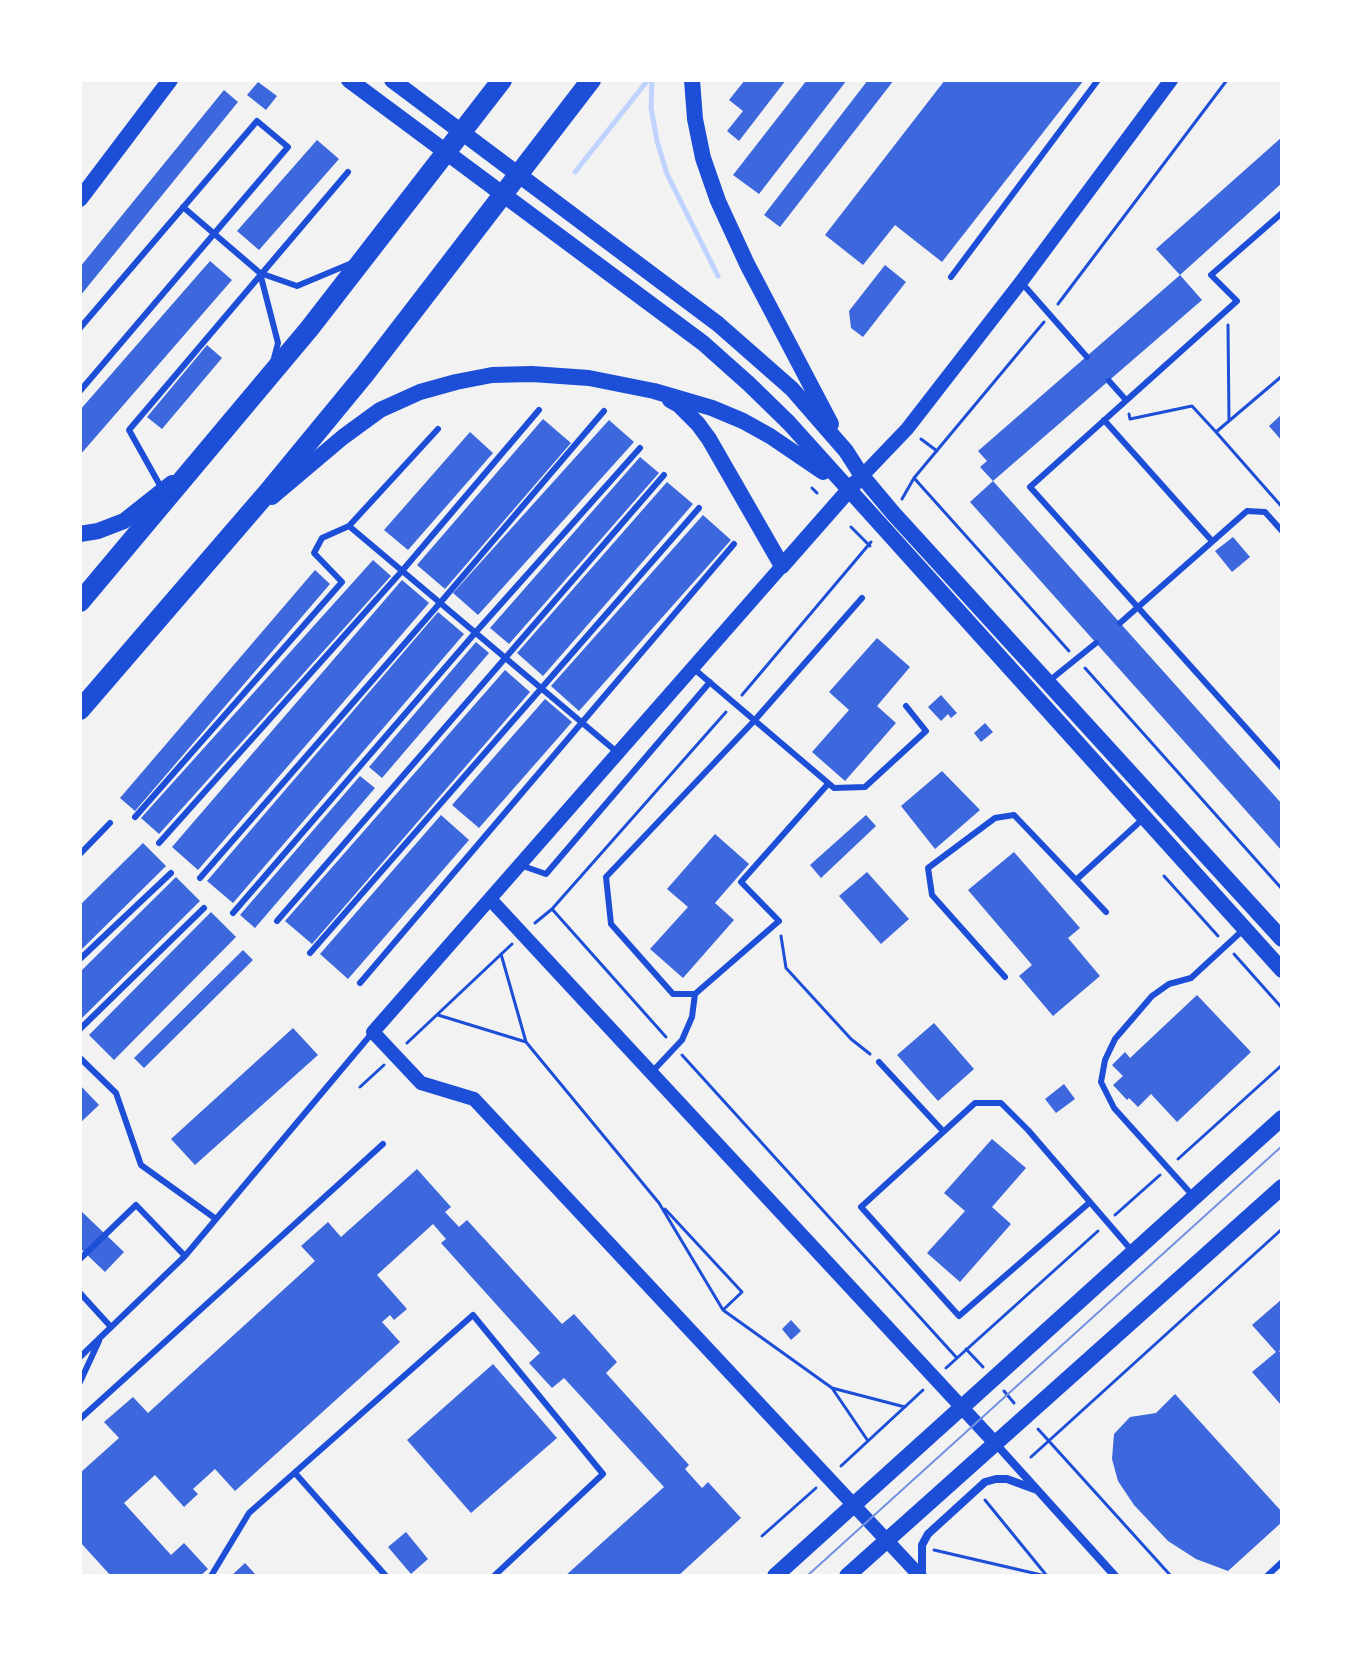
<!DOCTYPE html>
<html>
<head>
<meta charset="utf-8">
<style>
  body { margin:0 }
  #map { position:relative; width:1362px; height:1656px; overflow:hidden; background:#f2f2f2; font-family:"Fira Sans",sans-serif }
  canvas { display:block }
  .frame { position:absolute; inset:0; border:82px solid #fff; pointer-events:none }
</style>
</head>
<body>
<div id="map">
<canvas width="1362" height="1656"></canvas>
<div class="frame"></div>
</div>
<script>
const c = document.querySelector('canvas').getContext('2d');
c.lineJoin = 'round';
const poly = rows => new Path2D(rows.map(r => 'M' + r).join(''));
function stroke(path, color, width, dash) { c.strokeStyle = color; c.lineWidth = width; c.lineCap = dash ? 'butt' : 'round'; c.setLineDash(dash || []); c.stroke(path); }
function paint(path, color) { c.fillStyle = color; c.fill(path, 'evenodd'); }
const stream = poly([
  [652,80,651,108,657,141,667,174,718,276],
  [575,172,648,80]
]);
const building = poly([
  [745,80,786,80,739,141,727,131,743,111,729,100],
  [807,80,847,80,759,194,733,175],
  [868,80,894,80,780,227,764,215],
  [945,80,1084,80,942,262,895,225,863,265,825,235],
  [258,82,277,96,266,110,247,95],
  [224,90,238,102,80,296,80,267],
  [1282,137,1282,183,1180,275,1156,249],
  [317,140,339,159,259,250,237,231],
  [210,261,232,280,80,455,80,410],
  [885,265,906,282,863,337,851,328,849,311],
  [1180,275,1202,300,993,481,980,467,987,461,978,451],
  [207,345,222,358,162,429,147,417],
  [1282,414,1282,441,1269,426],
  [543,419,571,443,445,589,417,565],
  [609,420,634,442,478,615,453,593],
  [470,432,493,453,408,550,384,530],
  [640,457,659,473,509,644,490,628],
  [993,481,1282,804,1282,851,970,502],
  [667,482,693,504,543,676,517,653],
  [703,515,731,540,579,711,551,686],
  [1233,537,1250,557,1232,572,1215,551],
  [373,560,391,576,159,834,141,818],
  [315,570,330,584,135,811,120,798],
  [402,580,429,603,198,870,172,847],
  [438,612,464,634,233,903,207,881],
  [877,638,910,667,877,706,896,723,845,781,812,752,849,710,829,692],
  [476,642,489,653,382,778,369,767],
  [505,670,530,692,312,944,285,921],
  [941,695,957,713,951,718,948,714,941,721,928,707],
  [545,699,572,722,479,828,452,805],
  [985,723,993,732,981,742,974,733],
  [942,771,980,810,935,849,901,806],
  [360,776,375,788,255,928,240,915],
  [441,815,469,840,348,979,320,954],
  [866,815,876,826,821,878,810,865],
  [715,834,749,864,715,903,734,920,683,978,650,949,688,907,667,889],
  [143,843,166,866,80,951,80,905],
  [1014,852,1080,928,1068,938,1100,976,1053,1016,1019,976,1032,965,968,890],
  [867,872,909,919,881,944,839,896],
  [176,877,200,901,80,1020,80,972],
  [211,912,236,937,114,1060,89,1035],
  [243,950,253,960,144,1068,134,1058],
  [1197,995,1251,1052,1177,1122,1151,1094,1138,1107,1129,1098,1127,1100,1113,1085,1123,1076,1112,1065,1125,1052,1130,1058],
  [934,1023,974,1069,938,1101,897,1055],
  [293,1028,318,1055,195,1165,171,1139],
  [1064,1084,1075,1099,1056,1113,1045,1099],
  [80,1085,99,1105,80,1123],
  [992,1139,1026,1168,992,1207,1011,1224,960,1282,927,1253,965,1211,944,1193],
  [417,1169,451,1207,445,1212,459,1227,467,1220,562,1324,574,1314,617,1362,606,1373,689,1465,685,1469,702,1488,708,1482,741,1518,678,1576,565,1576,664,1487,564,1378,552,1388,529,1363,540,1353,441,1243,446,1239,433,1224,377,1275,407,1309,394,1320,390,1315,382,1322,400,1342,235,1491,215,1469,193,1489,198,1494,184,1507,155,1475,124,1503,171,1555,184,1543,208,1569,200,1576,111,1576,80,1542,80,1473,119,1438,104,1422,133,1397,148,1413,315,1261,301,1246,328,1222,341,1237],
  [80,1210,124,1252,105,1272,80,1248],
  [1282,1299,1282,1349,1279,1351,1282,1354,1282,1406,1252,1372,1276,1352,1252,1325],
  [791,1320,801,1331,791,1340,782,1329],
  [493,1364,557,1438,471,1513,407,1440],
  [1175,1394,1282,1512,1282,1522,1228,1571,1196,1559,1168,1541,1134,1505,1118,1481,1112,1459,1114,1434,1130,1417,1156,1413],
  [406,1532,428,1559,411,1574,388,1547],
  [245,1563,257,1576,231,1576]
]);
const path = poly([
  [1058,304,1227,80],
  [1228,325,1229,421],
  [1282,376,1216,432,1282,507],
  [1129,414,1130,419,1192,406,1216,432],
  [921,439,937,451],
  [914,478,1044,322],
  [812,488,817,493],
  [902,499,914,478,1069,651],
  [851,527,870,546],
  [1085,668,1282,889],
  [742,695,871,542],
  [1164,876,1218,936],
  [552,909,666,1037],
  [535,923,552,909,726,712],
  [781,936,786,968,851,1039,870,1054],
  [501,954,526,1042,659,1203,723,1310,832,1388,868,1441],
  [1234,954,1282,1008],
  [438,1015,526,1042],
  [407,1043,512,944],
  [682,1055,956,1357],
  [360,1087,384,1065],
  [1178,1159,1282,1065],
  [665,1209,742,1292,723,1310],
  [1115,1215,1160,1175],
  [966,1349,983,1367],
  [946,1368,1098,1231],
  [832,1388,905,1407],
  [1004,1391,1014,1403],
  [1038,1429,1171,1576],
  [1031,1457,1282,1229],
  [841,1466,923,1390],
  [985,1500,1047,1576],
  [762,1536,816,1488],
  [934,1550,1046,1576]
]);
const service = poly([
  [183,207,260,273,297,286,352,263],
  [1282,213,1211,275,1237,301,1030,487,1282,768],
  [260,273,278,343,273,362],
  [951,277,1098,80],
  [1021,282,1087,357],
  [80,328,257,121,288,147,80,391],
  [1109,381,1126,400],
  [1104,420,1212,541],
  [162,489,129,430,348,172],
  [349,526,618,753],
  [1120,623,1247,511,1265,512,1282,531],
  [693,668,834,788,865,787,926,731,906,706],
  [1049,681,1096,643],
  [828,784,741,882,779,921,695,994,673,994,611,924,606,877,754,721,862,598],
  [135,817,342,582,314,553,322,538,349,526,438,429],
  [159,843,402,571,539,410],
  [80,854,110,823],
  [520,865,546,874,710,682],
  [200,878,440,603,604,411],
  [1076,880,1106,912],
  [233,913,475,633,640,448],
  [277,921,664,475],
  [310,953,699,508],
  [80,959,171,873],
  [1005,977,932,895,928,868,995,818,1014,815,1076,880,1144,818],
  [360,983,734,544],
  [80,1029,204,908],
  [80,1058,116,1093,141,1165,216,1219],
  [879,1062,942,1130],
  [652,1072,682,1040,692,1017,695,994],
  [1194,1197,1114,1108,1101,1082,1105,1060,1115,1039,1152,996,1169,984,1191,978,1242,931],
  [1089,1203,959,1316,861,1207,975,1103,1001,1103,1028,1130,1133,1252],
  [80,1259,136,1205,185,1256],
  [80,1293,111,1327],
  [80,1357,185,1256,373,1032],
  [80,1382,99,1341],
  [80,1419,383,1144],
  [295,1473,386,1576],
  [211,1576,249,1513,473,1315,603,1474,494,1576],
  [1267,1576,1282,1562]
]);
const minor = poly([
  [995,1443,1115,1576],
  [922,1576,922,1545,928,1534,985,1482,996,1479,1007,1479,1037,1490]
]);
const tertiary = poly([
  [862,476,907,429,1021,282,1171,80],
  [782,566,373,1032,421,1083,474,1099,920,1576],
  [490,899,994,1442]
]);
const secondary = poly([
  [349,80,703,343,749,384,789,423,1282,970],
  [392,80,718,324,792,389,846,451,862,476,893,513,1282,939],
  [692,80,695,119,703,158,718,201,747,264,831,424],
  [80,199,170,80],
  [670,400,679,405,698,424,709,439,782,566,855,483],
  [272,497,343,437,380,410,420,392,456,382,492,375,532,374,589,378,654,391,712,408,743,421,770,436,823,472],
  [80,534,98,531,124,521,172,483],
  [775,1576,1282,1118],
  [847,1576,1282,1187]
]);
const trunk = poly([
  [80,602,309,329,502,80],
  [80,710,267,493,365,374,591,80]
]);
const tram = poly([
  [807,1576,1282,1146]
]);
stroke(stream, '#bfd3fe', 5);
paint(building, '#3d67dc');
stroke(path, '#1d4ed8', 3);
stroke(service, '#1d4ed8', 6);
stroke(minor, '#1d4ed8', 8);
stroke(tertiary, '#1d4ed8', 14);
stroke(secondary, '#1d4ed8', 16);
stroke(trunk, '#1d4ed8', 20);
stroke(tram, '#7290e2', 2);
</script>
</body>
</html>
